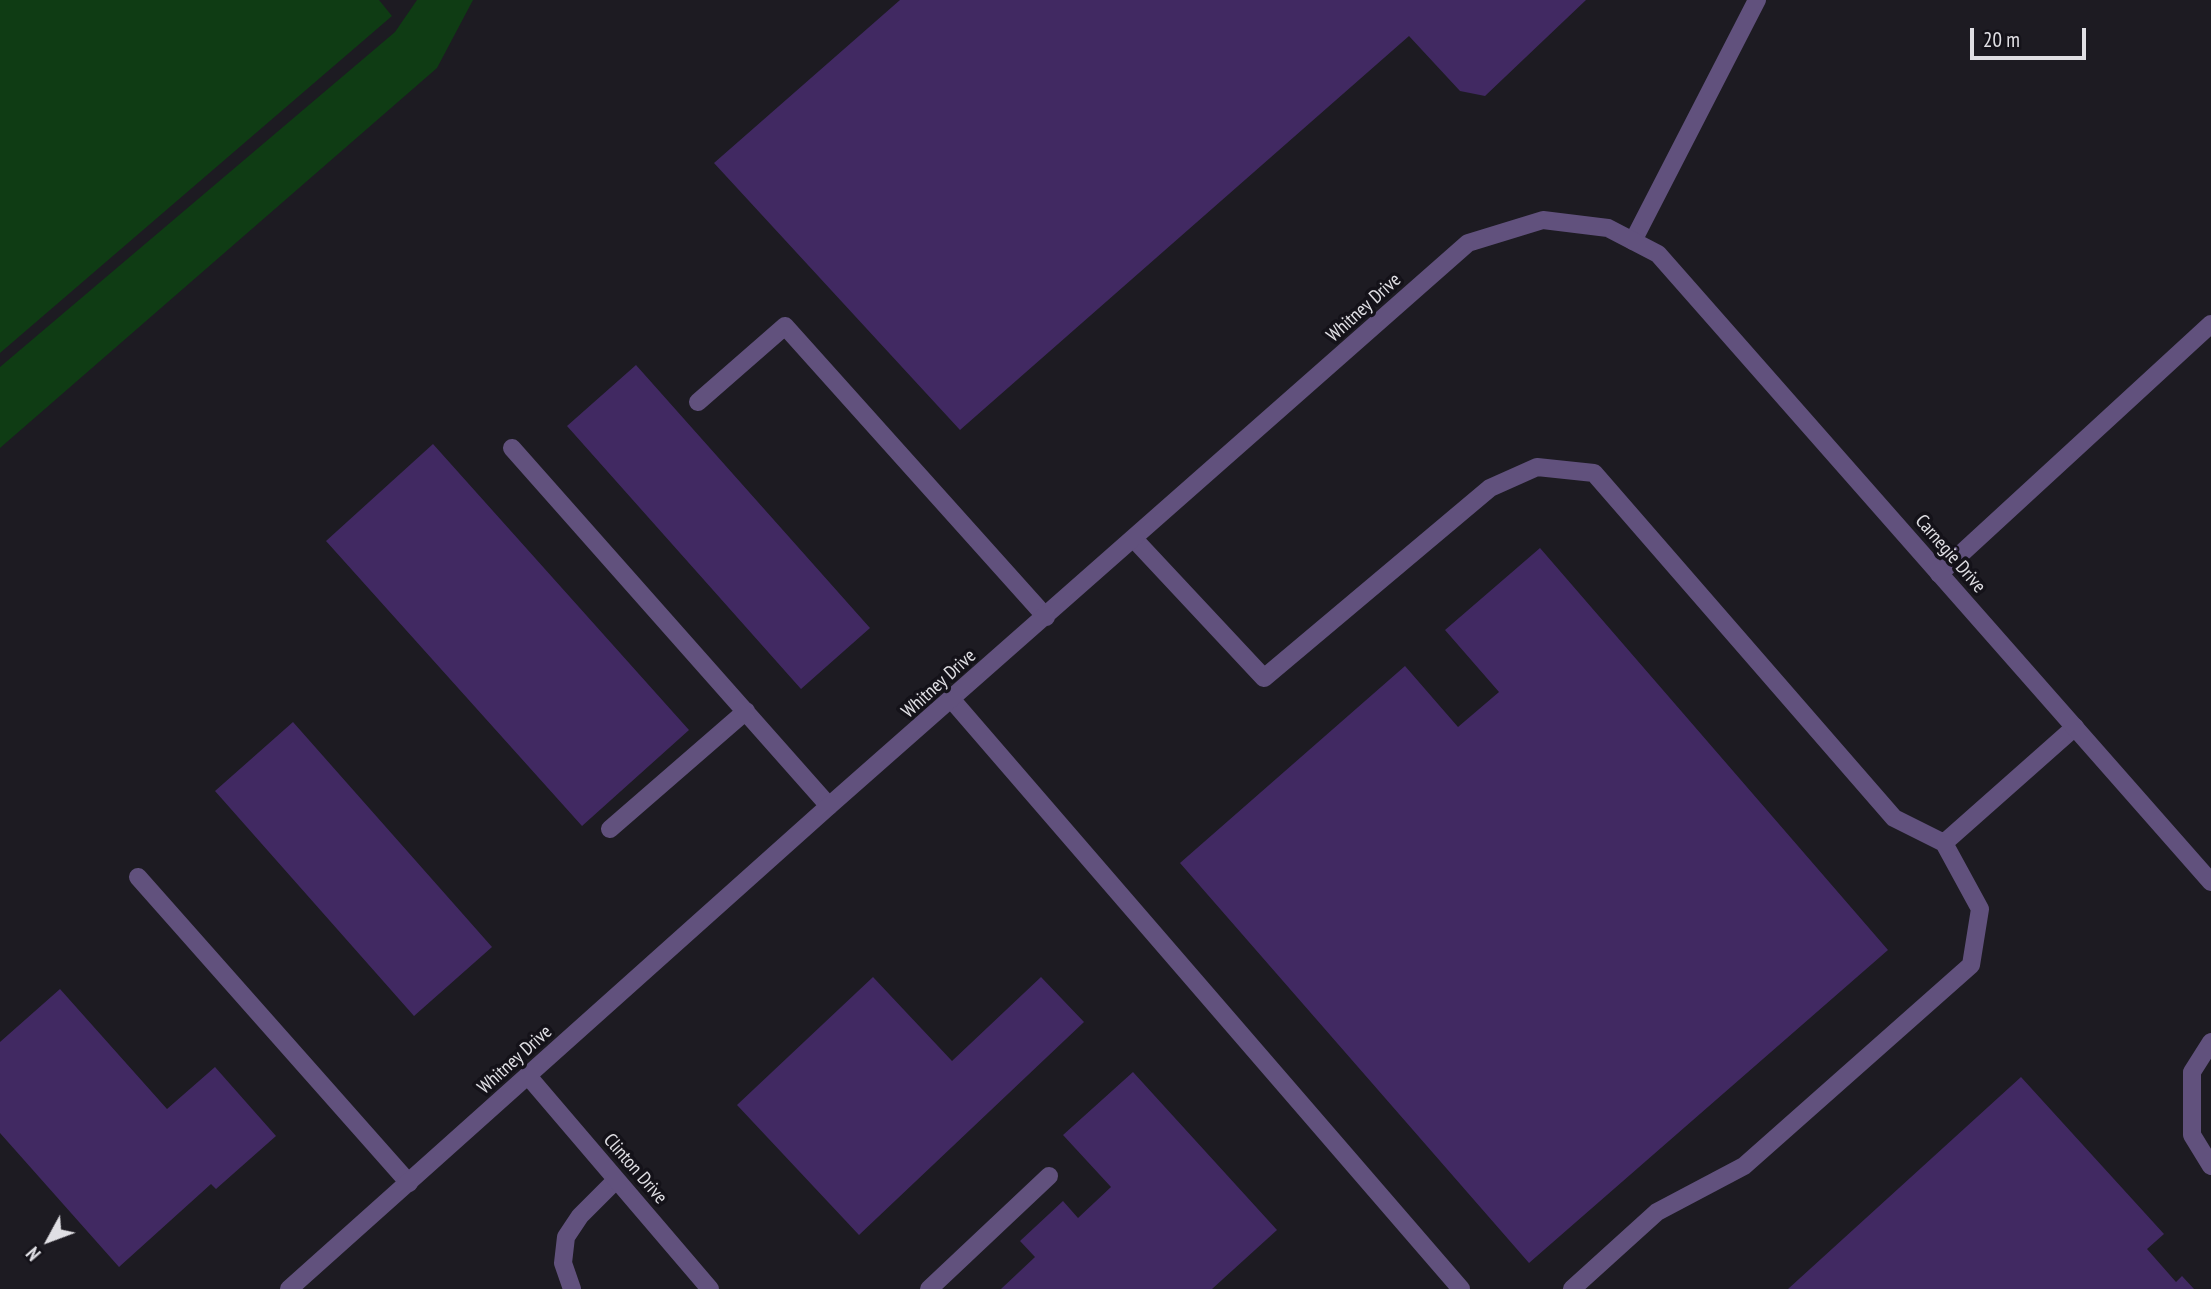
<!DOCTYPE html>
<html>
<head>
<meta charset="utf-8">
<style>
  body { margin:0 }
  #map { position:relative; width:2211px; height:1289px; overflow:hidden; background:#1d1b22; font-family:"PT Sans Narrow",sans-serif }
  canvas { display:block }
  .north { position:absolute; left:14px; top:1205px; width:70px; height:70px; -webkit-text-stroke:5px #141219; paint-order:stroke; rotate:229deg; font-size:19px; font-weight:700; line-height:28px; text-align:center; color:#e0dfe4 }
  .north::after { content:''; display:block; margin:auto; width:24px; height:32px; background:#e0dfe4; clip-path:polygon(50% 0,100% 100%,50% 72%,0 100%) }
  .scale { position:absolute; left:1970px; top:28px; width:116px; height:32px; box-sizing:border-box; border:4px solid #e0dfe4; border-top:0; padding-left:9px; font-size:21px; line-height:24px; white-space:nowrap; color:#e0dfe4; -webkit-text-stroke:5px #141219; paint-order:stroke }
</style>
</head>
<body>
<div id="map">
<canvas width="2211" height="1289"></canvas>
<div class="north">N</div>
<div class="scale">20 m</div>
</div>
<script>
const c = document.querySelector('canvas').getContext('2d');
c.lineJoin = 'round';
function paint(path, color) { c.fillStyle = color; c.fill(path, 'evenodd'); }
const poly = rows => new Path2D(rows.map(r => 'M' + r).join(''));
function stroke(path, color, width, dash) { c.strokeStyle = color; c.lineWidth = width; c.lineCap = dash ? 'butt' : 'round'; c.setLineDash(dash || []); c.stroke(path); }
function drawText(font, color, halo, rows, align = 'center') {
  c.font = font + ' "PT Sans Narrow",sans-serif'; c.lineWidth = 7; c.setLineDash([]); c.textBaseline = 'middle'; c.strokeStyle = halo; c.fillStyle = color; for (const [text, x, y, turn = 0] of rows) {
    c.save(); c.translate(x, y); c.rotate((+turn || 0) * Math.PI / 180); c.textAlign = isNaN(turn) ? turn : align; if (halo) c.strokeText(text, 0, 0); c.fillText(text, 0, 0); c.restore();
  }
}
const green = poly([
  [0,0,379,0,392,16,0,353],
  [417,0,473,0,437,68,0,448,0,367,395,32]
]);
const building = poly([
  [900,0,1586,0,1485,96,1460,91,1409,36,960,430,714,163],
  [636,365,870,628,801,689,567,426],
  [433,444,689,730,582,826,326,541],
  [1540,548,1888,950,1529,1263,1180,863,1405,666,1458,727,1499,692,1445,630],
  [293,722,492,947,414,1016,215,791],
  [873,977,952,1061,1041,977,1084,1022,859,1235,737,1105],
  [60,989,167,1109,215,1067,276,1136,216,1189,211,1184,119,1267,0,1133,0,1042],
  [1133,1072,1277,1230,1212,1289,1001,1289,1035,1257,1020,1241,1063,1201,1078,1218,1111,1187,1063,1135],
  [2021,1077,2164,1234,2147,1249,2176,1282,2182,1276,2194,1289,1788,1289]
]);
const lane = poly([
  [1633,241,1757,0],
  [698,402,785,326,1046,617],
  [512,448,829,806],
  [1134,539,1264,678,1490,488,1537,467,1594,473,1894,818,1944,843],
  [1939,574,2211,324],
  [952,700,1461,1289],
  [610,829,746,711],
  [138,877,409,1183],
  [2211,1042,2192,1072,2192,1135,2211,1166],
  [572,1289,563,1263,566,1237,580,1216,616,1180],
  [929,1289,1049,1176],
  [1572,1289,1657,1212,1744,1166,1971,965,1980,909,1944,843,2075,727]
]);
const street = poly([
  [528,1076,710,1289],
  [289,1289,829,806,1468,243,1543,220,1608,228,1658,254,2211,882]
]);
const streetNames = [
  ["Whitney Drive",1364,308,-42],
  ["Carnegie Drive",1950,554,49],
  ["Whitney Drive",939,684,-42],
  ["Whitney Drive",515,1060,-42],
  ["Clinton Drive",635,1169,49]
];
paint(green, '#0f3c14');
paint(building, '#412962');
stroke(lane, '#61517d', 18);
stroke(street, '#61517d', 18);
drawText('19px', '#e0dfe4', '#141219', streetNames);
</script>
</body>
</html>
